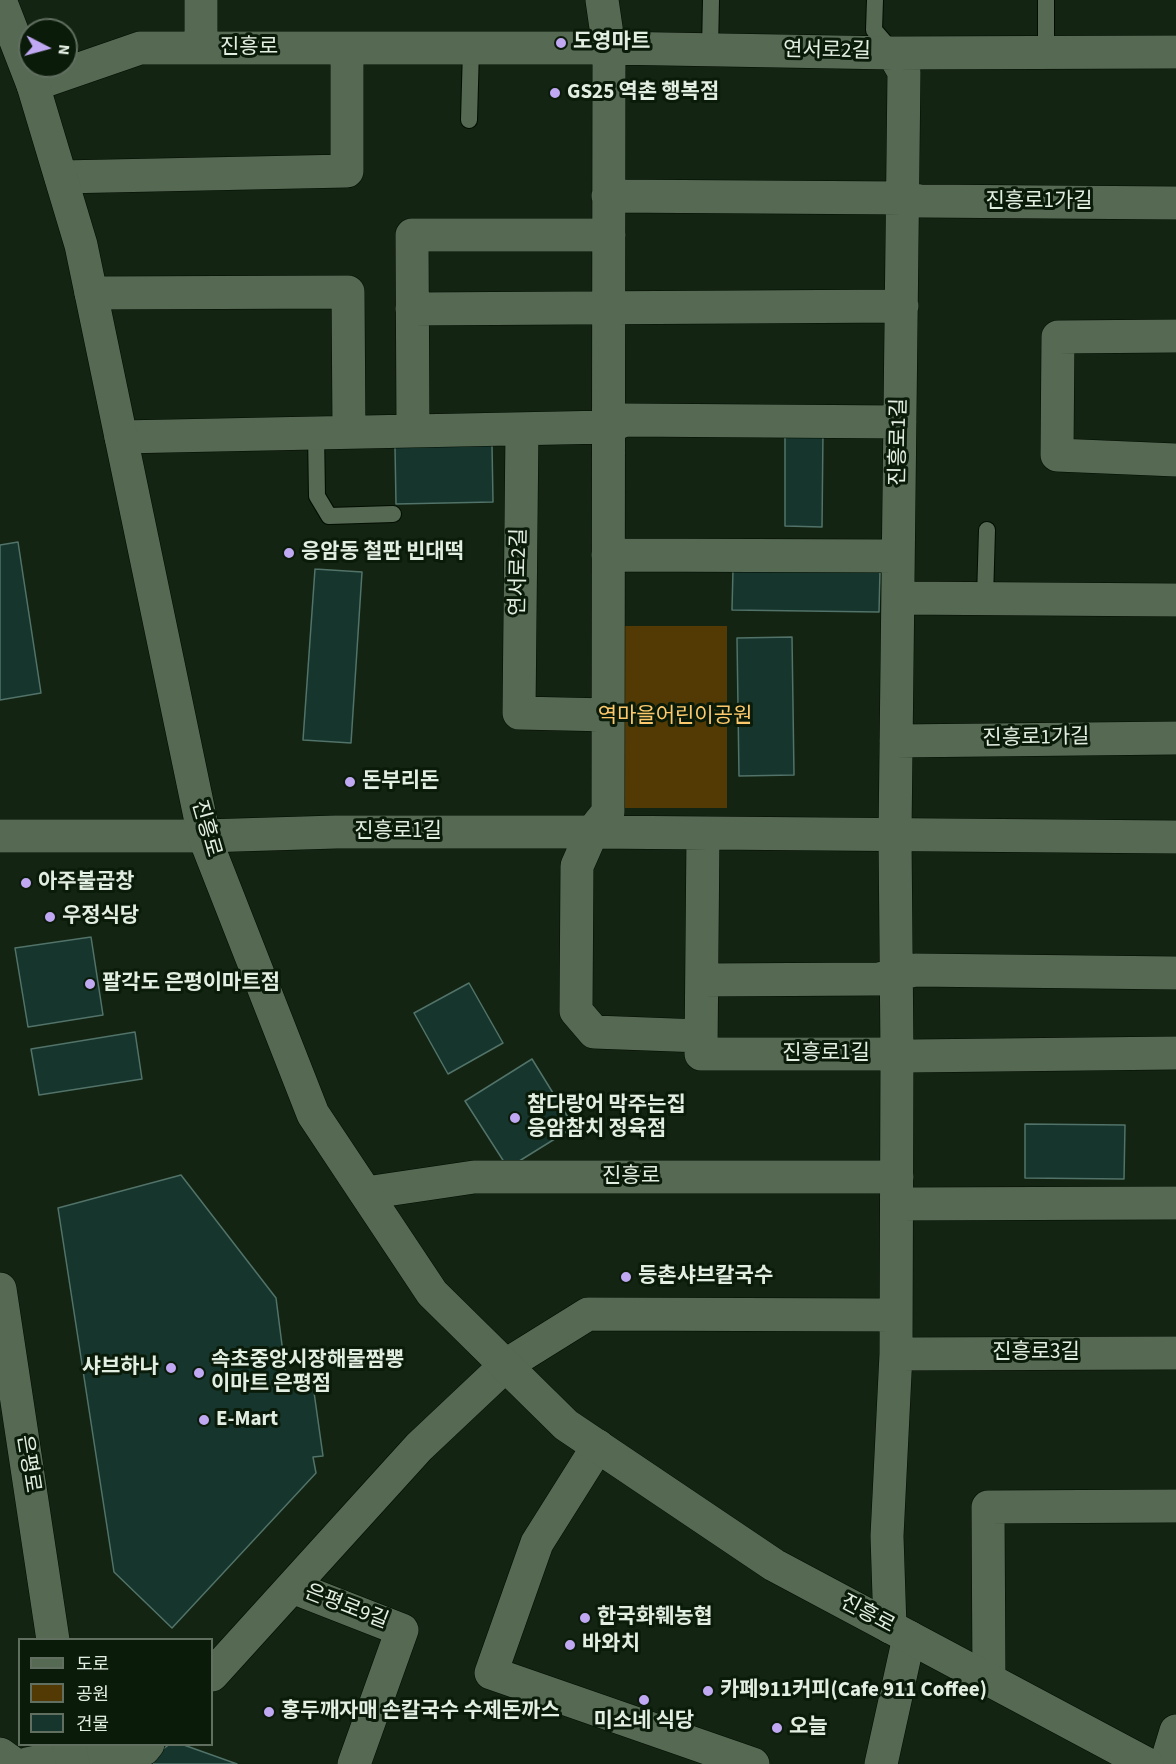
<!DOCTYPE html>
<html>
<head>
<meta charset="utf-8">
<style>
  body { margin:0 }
  #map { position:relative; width:1176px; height:1764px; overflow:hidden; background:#132412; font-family:"Source Sans 3","Noto Sans KR",sans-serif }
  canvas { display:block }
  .legend { position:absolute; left:18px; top:1638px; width:195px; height:108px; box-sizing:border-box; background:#0a1b09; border:2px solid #616f60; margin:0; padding:8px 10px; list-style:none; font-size:18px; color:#e3eee2 }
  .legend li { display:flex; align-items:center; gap:12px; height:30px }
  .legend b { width:30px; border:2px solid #616f60 }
  .north { position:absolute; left:18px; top:18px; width:60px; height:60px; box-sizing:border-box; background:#0a1b09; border:2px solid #616f60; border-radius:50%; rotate:96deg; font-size:16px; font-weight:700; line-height:24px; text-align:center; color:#e3eee2 }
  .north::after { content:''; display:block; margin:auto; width:21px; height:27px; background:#c0a8f3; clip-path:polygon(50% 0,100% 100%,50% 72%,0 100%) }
</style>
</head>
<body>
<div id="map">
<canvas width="1176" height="1764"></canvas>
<ul class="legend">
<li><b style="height:8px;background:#556953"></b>도로</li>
<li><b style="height:16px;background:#533a05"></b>공원</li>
<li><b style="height:16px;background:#16352d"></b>건물</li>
</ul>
<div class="north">N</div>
</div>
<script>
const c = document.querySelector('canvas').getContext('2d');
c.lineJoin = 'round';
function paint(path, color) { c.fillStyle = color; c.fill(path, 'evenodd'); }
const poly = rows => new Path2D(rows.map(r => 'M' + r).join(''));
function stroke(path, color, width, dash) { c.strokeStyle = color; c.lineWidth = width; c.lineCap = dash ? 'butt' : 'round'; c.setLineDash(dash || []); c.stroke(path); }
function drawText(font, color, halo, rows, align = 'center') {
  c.font = font + ' "Source Sans 3","Noto Sans KR",sans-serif'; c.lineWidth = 6; c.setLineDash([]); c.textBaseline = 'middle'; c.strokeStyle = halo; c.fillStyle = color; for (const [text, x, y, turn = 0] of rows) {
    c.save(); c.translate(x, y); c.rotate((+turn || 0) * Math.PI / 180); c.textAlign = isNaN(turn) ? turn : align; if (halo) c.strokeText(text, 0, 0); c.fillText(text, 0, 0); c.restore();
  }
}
const green = poly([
  [623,626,727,626,727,808,623,808]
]);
const building = poly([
  [785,430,823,431,822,527,785,526,785,430],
  [492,445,493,502,396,504,395,447,492,445],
  [18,542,41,693,0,700,0,545,18,542],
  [315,569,362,572,351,743,303,740,315,569],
  [733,569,880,571,879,612,732,610,733,569],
  [792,637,794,775,739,776,737,638,792,637],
  [91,937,103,1015,28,1027,15,948,91,937],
  [469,983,503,1043,448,1074,414,1013,469,983],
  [135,1032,142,1079,39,1095,31,1049,135,1032],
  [532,1059,574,1127,508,1168,465,1101,532,1059],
  [1025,1124,1125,1125,1124,1179,1025,1178,1025,1124],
  [181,1175,276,1298,287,1384,312,1378,323,1456,313,1457,316,1473,172,1628,114,1572,58,1208,181,1175],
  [170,1744,181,1744,237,1764,153,1764,152,1757,170,1744]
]);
const lane = poly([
  [875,0,874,30,893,52],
  [1046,0,1046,52],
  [710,50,711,0],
  [469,120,471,49],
  [316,433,317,496,329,516,393,514],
  [985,598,987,530]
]);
const street = poly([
  [201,0,201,48],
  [602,0,609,48,608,812,592,832,577,866,576,1011,594,1032,701,1036],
  [33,85,140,48,609,48,893,53,1176,52],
  [61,177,347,171,347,48],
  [608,196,903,198,920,201,1176,203],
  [91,293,348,292,349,432],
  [412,309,902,306],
  [1176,336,1058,337,1057,455,1176,460],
  [522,429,519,713,609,715],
  [413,431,412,235,609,235],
  [121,437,608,427,625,420,900,422],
  [608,555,898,556],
  [898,598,1176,600],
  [896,741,1176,738],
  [703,833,701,1054,897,1054,910,1056,1176,1053],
  [0,836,204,836,336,832,592,832,1176,837],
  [702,980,879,979,915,970,1176,973],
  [366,1193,474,1177,897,1177],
  [897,1204,1176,1203],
  [896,1354,1176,1353],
  [598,1446,537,1543,491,1673,753,1764],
  [292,1587,402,1630,354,1764],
  [890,1627,887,1536,896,1354,897,1054,895,835,904,72,893,53],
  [212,1675,419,1447,506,1365,588,1314,896,1315],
  [989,1680,988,1507,1176,1506],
  [0,1754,14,1764],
  [27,1764,71,1755,144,1749,148,1744],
  [881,1764,909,1637],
  [1166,1764,1176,1731]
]);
const secondary = poly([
  [0,0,33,85,81,245,204,836,313,1114,432,1293,566,1425,774,1565,1147,1764],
  [0,1289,53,1640],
  [69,1744,73,1764]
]);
const markers = [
  [561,43,6,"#c0a8f3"],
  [555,93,6,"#c0a8f3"],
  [289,553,6,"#c0a8f3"],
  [350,782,6,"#c0a8f3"],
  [26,883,6,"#c0a8f3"],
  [50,917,6,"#c0a8f3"],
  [90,984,6,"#c0a8f3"],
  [515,1118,6,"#c0a8f3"],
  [626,1277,6,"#c0a8f3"],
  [171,1368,6,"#c0a8f3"],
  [199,1373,6,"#c0a8f3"],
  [204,1420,6,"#c0a8f3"],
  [585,1618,6,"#c0a8f3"],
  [570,1645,6,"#c0a8f3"],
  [708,1691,6,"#c0a8f3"],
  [644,1700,6,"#c0a8f3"],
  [269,1712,6,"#c0a8f3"],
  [777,1728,6,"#c0a8f3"]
];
const poiNames = [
  ["도영마트",573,43],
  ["GS25 역촌 행복점",567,93],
  ["응암동 철판 빈대떡",301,553],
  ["돈부리돈",362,782],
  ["아주불곱창",38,883],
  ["우정식당",62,917],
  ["팔각도 은평이마트점",102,984],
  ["참다랑어 막주는집",527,1106],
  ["응암참치 정육점",527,1130],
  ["등촌샤브칼국수",638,1277],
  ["속초중앙시장해물짬뽕",211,1361],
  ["이마트 은평점",211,1385],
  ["샤브하나",159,1368,"right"],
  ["E-Mart",216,1420],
  ["한국화훼농협",597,1618],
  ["바와치",582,1645],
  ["카페911커피(Cafe 911 Coffee)",720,1691],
  ["홍두깨자매 손칼국수 수제돈까스",281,1712],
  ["미소네 식당",644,1722,"center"],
  ["오늘",789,1728]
];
const streetNames = [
  ["진흥로",249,48],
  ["연서로2길",827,52,1],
  ["진흥로1가길",1039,202],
  ["진흥로1길",900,442,-89],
  ["연서로2길",520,572,-89],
  ["진흥로1가길",1036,739,-1],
  ["진흥로",205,829,74],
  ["진흥로1길",398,832],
  ["진흥로1길",826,1054],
  ["진흥로",631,1177],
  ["진흥로3길",1036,1353],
  ["은평로",27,1464,81],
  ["은평로9길",346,1608,21],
  ["진흥로",867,1615,28]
];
const parkNames = [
  ["역마을어린이공원",675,717]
];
paint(green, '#533a05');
paint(building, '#16352d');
stroke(building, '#527369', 1.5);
stroke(lane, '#010d01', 18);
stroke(street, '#010d01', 34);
stroke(secondary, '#010d01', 34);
stroke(lane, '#556953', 16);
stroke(street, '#556953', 33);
stroke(secondary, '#556953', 33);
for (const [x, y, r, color] of markers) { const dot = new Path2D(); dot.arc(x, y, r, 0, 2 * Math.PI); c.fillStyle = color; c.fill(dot); stroke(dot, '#0a1b09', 2); }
drawText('bold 21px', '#e3eee2', '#0a1b09', poiNames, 'left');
drawText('21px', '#e3eee2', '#0a1b09', streetNames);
drawText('21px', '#fdc96c', '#0a1b09', parkNames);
</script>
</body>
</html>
